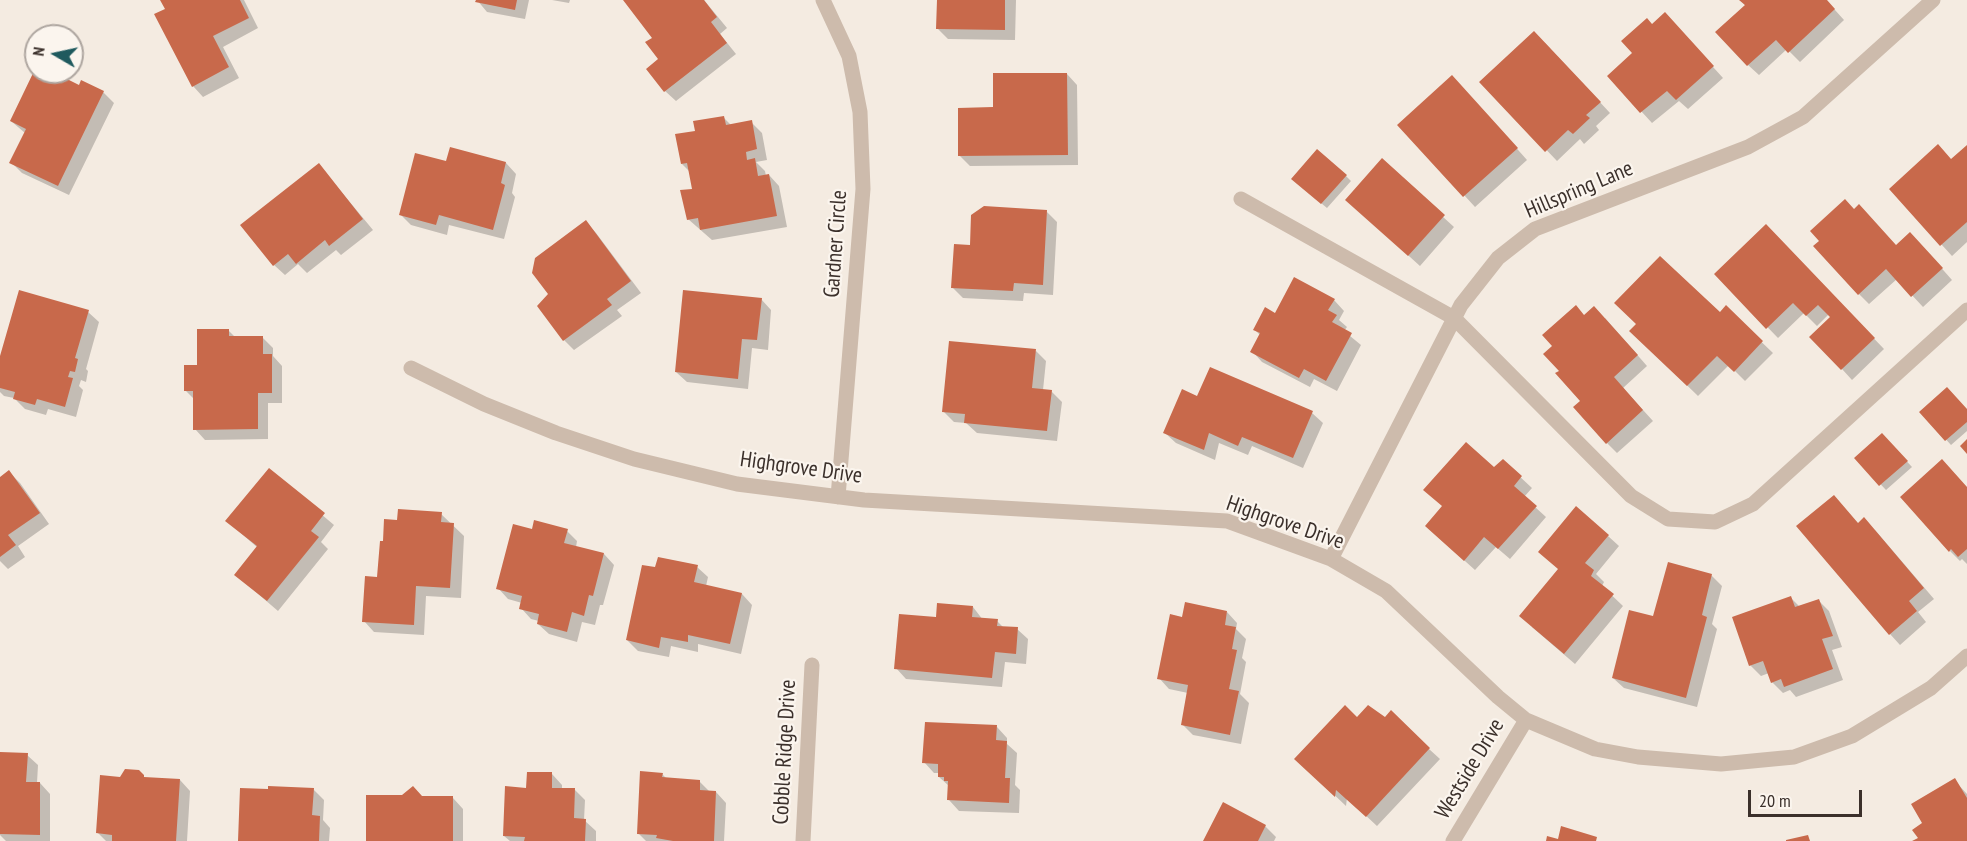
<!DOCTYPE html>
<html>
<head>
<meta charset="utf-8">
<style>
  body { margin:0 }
  #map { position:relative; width:1967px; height:841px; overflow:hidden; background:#f4ebe1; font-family:"PT Sans Narrow",sans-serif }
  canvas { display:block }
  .north { position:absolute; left:24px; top:24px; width:60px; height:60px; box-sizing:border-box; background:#fbf5ee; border:2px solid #aea6a0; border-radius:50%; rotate:279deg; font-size:16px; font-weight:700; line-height:24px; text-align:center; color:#3b302b }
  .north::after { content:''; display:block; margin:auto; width:21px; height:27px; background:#1f5a5e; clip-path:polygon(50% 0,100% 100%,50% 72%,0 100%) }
  .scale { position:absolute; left:1748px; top:790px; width:114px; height:27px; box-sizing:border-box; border:3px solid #3b302b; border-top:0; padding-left:8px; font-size:18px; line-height:21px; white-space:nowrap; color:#3b302b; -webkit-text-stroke:4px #fbf5ee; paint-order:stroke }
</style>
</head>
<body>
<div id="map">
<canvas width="1967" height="841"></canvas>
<div class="north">N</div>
<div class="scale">20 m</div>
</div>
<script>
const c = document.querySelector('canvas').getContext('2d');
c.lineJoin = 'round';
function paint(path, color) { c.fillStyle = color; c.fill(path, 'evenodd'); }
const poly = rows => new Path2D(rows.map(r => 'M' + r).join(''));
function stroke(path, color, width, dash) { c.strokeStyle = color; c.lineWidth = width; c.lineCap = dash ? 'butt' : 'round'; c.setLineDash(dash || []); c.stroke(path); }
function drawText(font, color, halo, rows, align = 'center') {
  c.font = font + ' "PT Sans Narrow",sans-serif'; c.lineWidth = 4.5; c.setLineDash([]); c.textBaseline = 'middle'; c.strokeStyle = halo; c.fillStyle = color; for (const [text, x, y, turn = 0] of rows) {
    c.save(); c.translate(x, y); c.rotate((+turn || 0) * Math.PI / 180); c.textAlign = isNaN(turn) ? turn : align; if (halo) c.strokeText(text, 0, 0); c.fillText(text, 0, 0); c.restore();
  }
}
const shadow = poly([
  [161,0,244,0,258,28,223,47,239,78,203,97,193,86,168,9],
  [477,0,529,0,525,19,487,12],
  [552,0,570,0,569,3],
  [626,0,704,0,727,28,720,34,736,54,676,101,665,91,660,60,654,38],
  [938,0,1016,0,1015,40,948,39,938,29],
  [1740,0,1826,0,1844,20,1800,62,1787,49,1759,75,1748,65,1746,6],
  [1675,25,1723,78,1688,109,1679,101,1652,123,1609,76,1634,53,1653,26],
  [1545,43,1610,113,1596,126,1599,130,1584,144,1580,139,1557,161,1482,82],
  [36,70,36,72,49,72,80,87,103,92,114,103,69,195,22,173,11,162,25,133,11,121],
  [1067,74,1077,85,1078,165,970,166,959,155,995,109],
  [1463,88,1527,160,1475,207,1400,125],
  [724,118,731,125,751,122,762,133,767,160,756,162,765,171,766,176,769,175,779,186,787,227,712,240,688,219,693,190,690,172,682,164,697,132],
  [1967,147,1967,242,1952,256,1891,189,1952,160],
  [1382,161,1454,227,1420,266,1358,210],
  [447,163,506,163,516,174,512,193,515,197,504,239,449,225,447,235,411,225,400,214],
  [319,165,373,230,341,255,336,250,307,273,298,264,285,275,274,265],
  [1346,176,1351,181,1327,208,1298,184],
  [1046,211,1057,222,1053,295,1024,293,1023,301,963,298,952,287,971,247],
  [586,222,596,233,641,293,617,310,622,316,574,350,564,340,550,294],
  [1777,237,1884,349,1852,380,1842,369,1832,317,1829,314,1817,326,1804,313,1778,338,1716,274],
  [1821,241,1896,246,1921,245,1952,280,1923,307,1897,279,1869,304,1859,294],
  [761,299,771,310,768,350,752,348,748,389,687,382,676,372],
  [1334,300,1344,311,1339,320,1347,327,1344,331,1361,345,1337,391,1314,379,1310,387,1262,362,1252,351,1260,335,1255,330,1276,315],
  [1726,308,1773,353,1745,381,1729,365,1698,396,1631,331,1720,314],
  [88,312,99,322,86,369,88,371,86,382,81,380,79,386,83,390,76,417,48,409,46,415,25,409,14,398,4,396,0,392,0,361],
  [1605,318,1647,366,1623,388,1653,421,1617,453,1607,443,1583,401,1561,372],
  [228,330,236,338,262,337,273,348,273,356,282,366,282,403,268,403,268,439,205,440,195,429,194,399,185,390,198,366],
  [1036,351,1046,361,1043,390,1051,391,1062,402,1057,441,977,433,966,423,954,422,943,411],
  [1198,398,1312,413,1323,423,1303,468,1252,446,1248,455,1219,443,1215,460,1176,443,1165,433],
  [1967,411,1967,431,1951,445,1921,412],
  [1887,440,1912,467,1886,490,1856,458],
  [1503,461,1532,488,1524,497,1546,517,1510,559,1496,547,1475,570,1437,536,1443,507],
  [269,470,334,525,321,542,328,549,278,611,236,575,258,548,227,521],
  [9,472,20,483,49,524,18,546,25,557,8,569,0,561,0,479],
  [1967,488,1967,564,1962,559,1960,561,1950,551],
  [441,514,464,536,461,598,426,596,424,635,374,632,364,621,379,578,384,543,398,521],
  [1858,524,1875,530,1934,599,1918,612,1926,622,1900,645,1890,634],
  [533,531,567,531,577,541,576,547,604,554,614,565,603,605,600,605,595,625,582,622,577,642,549,634,538,624,539,621,531,619,521,608,522,603,508,599,498,588],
  [1608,536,1619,546,1596,574,1604,582,1602,586,1623,606,1575,664,1532,627,1559,570],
  [697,567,708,577,706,586,742,594,752,605,741,654,698,644,698,652,671,646,669,657,638,651,627,640,656,569],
  [1711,575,1722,586,1712,624,1717,629,1697,707,1624,688,1613,678,1655,618],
  [1791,598,1800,607,1819,601,1829,611,1842,647,1832,650,1843,680,1796,697,1790,690,1783,693,1772,682,1769,673,1761,676,1750,665],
  [973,607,983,620,997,621,1004,628,1017,629,1028,639,1026,664,1005,662,1002,687,906,679,896,668,938,619],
  [1227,612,1237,623,1236,629,1246,639,1242,658,1246,662,1240,694,1249,703,1241,744,1193,735,1182,724,1188,693,1169,689,1159,678],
  [1357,719,1429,749,1440,759,1377,826,1347,798,1346,806,1307,769],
  [997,727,1007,738,1007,744,1017,753,1015,785,1020,790,1019,813,959,811,949,800,949,786,939,777,939,773,934,773,924,762],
  [0,754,27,755,38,765,37,783,40,783,50,794,50,841,6,841,0,835],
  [138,771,146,779,180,780,190,791,187,841,106,841,98,833,121,778],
  [552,774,562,785,562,789,575,790,585,800,584,820,596,831,596,841,510,841,504,836,527,789],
  [662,774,667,779,699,781,710,792,716,792,726,803,724,841,646,841,638,833],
  [1954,780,1967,794,1967,841,1915,841,1920,838,1924,824],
  [313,789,324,800,323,820,330,828,329,841,240,841],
  [453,798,463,809,463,841,367,841],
  [1265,826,1276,837,1274,841,1204,841]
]);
const building = poly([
  [160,0,240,0,249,18,213,36,229,67,192,87,154,14,165,9],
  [476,0,517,0,515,10,475,2],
  [623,0,704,0,717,17,711,22,727,43,664,92,646,69,658,59,645,42,652,38],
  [937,0,1005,0,1005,30,936,29],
  [1739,0,1827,0,1835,9,1788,53,1776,40,1747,66,1715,32,1745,5],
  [1665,12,1714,66,1676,100,1667,91,1640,113,1607,76,1632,53,1621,41,1647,18,1652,24],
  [1534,31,1601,102,1586,115,1590,118,1573,134,1568,130,1545,152,1479,82],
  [36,67,36,72,53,72,79,85,81,80,104,91,58,186,9,163,26,129,10,121],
  [993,73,1067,73,1068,155,958,156,958,108,993,107],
  [1452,75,1518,148,1463,197,1397,125],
  [724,116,726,125,752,120,757,149,746,152,747,160,755,158,758,176,769,174,777,216,700,230,698,218,687,220,680,190,692,189,687,163,681,164,675,134,695,131,693,121],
  [1938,144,1951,159,1967,145,1967,222,1940,246,1889,189],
  [450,147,506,162,501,183,505,185,493,230,439,215,436,225,399,215,415,153,446,161],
  [1317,149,1347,175,1321,204,1291,179],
  [1382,158,1445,215,1408,256,1345,200],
  [319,163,363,219,329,246,325,240,296,264,288,254,273,266,240,225],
  [1845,199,1854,209,1859,204,1896,245,1910,232,1943,268,1911,297,1886,269,1858,295,1813,246,1819,241,1810,231],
  [984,206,1047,210,1043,285,1014,283,1013,291,951,288,954,244,970,245,971,215],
  [586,220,631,281,607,299,612,305,563,341,537,306,548,294,532,273,535,258],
  [1766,224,1875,338,1841,370,1809,337,1830,317,1818,305,1806,316,1793,303,1766,329,1714,274],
  [1660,256,1720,312,1726,305,1763,341,1734,372,1717,356,1687,386,1629,331,1636,324,1614,303],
  [1294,277,1335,299,1328,310,1337,315,1332,322,1352,333,1326,381,1304,369,1299,378,1250,352,1260,333,1253,330,1265,307,1275,313],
  [19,290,89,310,75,358,78,359,75,372,70,371,68,377,73,378,65,407,37,399,35,405,13,399,15,392,0,388,0,356],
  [683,290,762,298,757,340,742,339,738,379,675,372],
  [1576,305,1584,315,1594,306,1638,355,1614,377,1643,410,1606,444,1573,407,1580,401,1555,373,1559,371,1543,354,1552,346,1542,335],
  [197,329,229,329,229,336,263,336,263,354,272,354,272,393,258,393,258,429,193,430,193,391,184,391,184,365,197,365],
  [949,341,1036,349,1032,388,1052,390,1047,431,964,423,965,414,942,412],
  [1210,367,1313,411,1293,458,1242,437,1238,446,1209,433,1204,450,1163,433,1182,389,1197,396],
  [1947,387,1967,409,1967,422,1945,441,1919,412],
  [1882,433,1908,461,1879,486,1854,458],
  [1967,439,1967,454,1960,446],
  [1466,442,1494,467,1503,459,1522,476,1514,486,1537,506,1498,549,1484,537,1464,561,1425,526,1442,506,1423,490],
  [1942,459,1967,487,1967,549,1958,557,1951,549,1949,552,1900,497],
  [269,468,325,513,311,531,319,537,267,601,234,575,257,546,225,521],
  [9,470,40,513,8,535,16,545,0,557,0,477],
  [1834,495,1858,523,1864,517,1924,588,1909,601,1917,611,1889,635,1796,526],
  [1576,506,1609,535,1585,563,1594,570,1591,576,1614,594,1564,654,1519,616,1558,569,1538,552],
  [398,509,442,512,441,522,454,523,450,588,416,586,414,625,362,622,365,576,377,577,380,541,383,541,384,519,397,520],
  [534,520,568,529,564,543,604,553,593,596,589,595,584,616,572,612,567,632,537,624,539,614,519,609,522,596,496,589,513,524,532,529],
  [658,557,698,565,694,582,742,593,730,644,688,635,688,642,661,637,659,648,626,640,642,565,655,567],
  [1668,562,1712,574,1702,615,1707,617,1686,698,1612,678,1629,610,1653,616],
  [1791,596,1795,607,1819,599,1833,636,1822,639,1833,669,1784,687,1781,679,1771,683,1763,661,1749,666,1732,617],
  [1185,602,1227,611,1225,625,1236,627,1232,649,1237,650,1229,689,1239,691,1230,735,1181,725,1188,685,1157,679,1170,614,1182,617],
  [937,603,973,606,972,617,998,619,997,626,1018,627,1016,654,995,652,992,678,894,669,899,614,936,617],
  [1345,705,1357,717,1368,705,1385,717,1391,710,1430,748,1366,817,1336,790,1335,797,1294,759],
  [925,722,997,725,996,740,1007,741,1005,778,1010,778,1009,803,947,800,948,781,944,781,944,777,938,777,938,764,922,763],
  [0,752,28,753,26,782,40,782,40,835,0,834],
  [125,769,139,770,144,775,144,777,180,779,176,841,112,841,112,835,96,833,100,775,120,777],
  [640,771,663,773,662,777,700,780,700,790,716,791,714,841,673,841,656,838,657,835,637,834],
  [527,772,552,772,552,788,575,788,574,818,586,819,585,841,524,841,525,837,503,836,505,786,526,788],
  [1955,778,1967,798,1967,841,1912,841,1918,838,1912,830,1922,823,1911,804],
  [268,786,314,788,312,815,320,816,319,841,238,841,240,788,268,789],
  [413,786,422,796,453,796,453,841,366,841,366,795,402,795],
  [1223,802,1266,825,1258,841,1203,841],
  [1561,826,1597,837,1596,841,1546,841,1547,836,1558,839],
  [1808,835,1810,841,1786,841,1786,840]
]);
const minor = poly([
  [823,0,849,56,860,112,863,189,838,497],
  [1241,199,1454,318,1631,496,1668,519,1715,522,1753,504,1967,310],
  [411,368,484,404,556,433,634,459,737,484,864,500,1227,521,1331,559,1386,591,1498,697,1526,720,1595,749,1638,757,1721,764,1794,757,1852,736,1931,688,1967,656],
  [1331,559,1461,305,1498,258,1535,229,1748,147,1803,117,1933,0],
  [803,841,812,665],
  [1453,841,1526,720]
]);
const streetNames = [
  ["Hillspring Lane",1579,190,-23],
  ["Gardner Circle",836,244,-86],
  ["Highgrove Drive",801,468,8],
  ["Highgrove Drive",1285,523,19],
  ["Cobble Ridge Drive",785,752,-87],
  ["Westside Drive",1470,769,-59]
];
paint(shadow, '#0003');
paint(building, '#c8694b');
stroke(minor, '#cdbbac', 15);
drawText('22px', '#3b302b', '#fbf5ee', streetNames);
</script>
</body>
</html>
